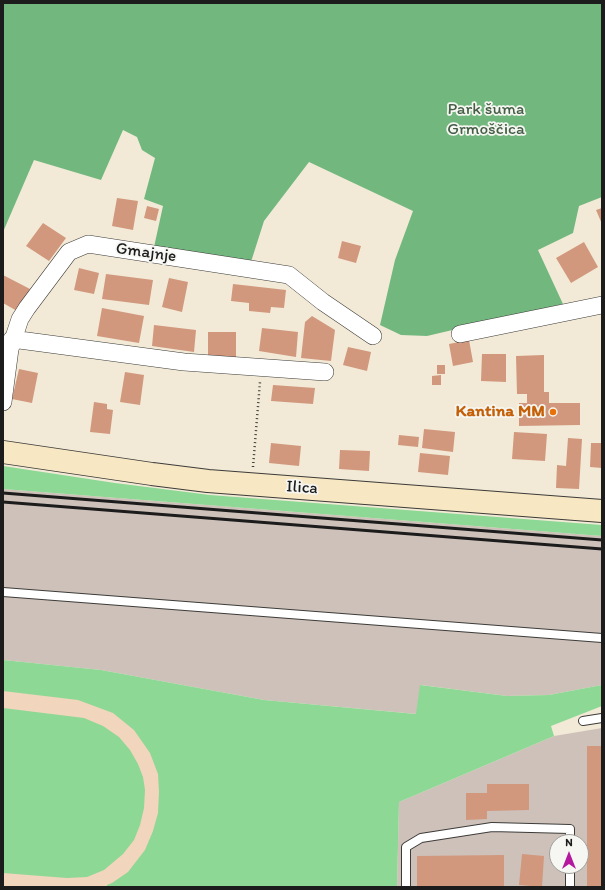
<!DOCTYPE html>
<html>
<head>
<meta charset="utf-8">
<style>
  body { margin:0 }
  #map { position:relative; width:605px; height:890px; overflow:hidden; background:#f2ead7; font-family:Itim,sans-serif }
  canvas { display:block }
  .frame { position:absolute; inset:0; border:4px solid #1c1c1c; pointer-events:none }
  .north { position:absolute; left:549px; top:834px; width:40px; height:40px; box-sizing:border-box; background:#f6f6f2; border:1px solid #9f9f9c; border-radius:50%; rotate:0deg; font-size:11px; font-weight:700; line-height:16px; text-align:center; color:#1c1c1c }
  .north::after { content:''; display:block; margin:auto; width:14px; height:18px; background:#b5179e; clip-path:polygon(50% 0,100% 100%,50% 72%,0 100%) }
</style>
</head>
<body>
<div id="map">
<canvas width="605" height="890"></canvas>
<div class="frame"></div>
<div class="north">N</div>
</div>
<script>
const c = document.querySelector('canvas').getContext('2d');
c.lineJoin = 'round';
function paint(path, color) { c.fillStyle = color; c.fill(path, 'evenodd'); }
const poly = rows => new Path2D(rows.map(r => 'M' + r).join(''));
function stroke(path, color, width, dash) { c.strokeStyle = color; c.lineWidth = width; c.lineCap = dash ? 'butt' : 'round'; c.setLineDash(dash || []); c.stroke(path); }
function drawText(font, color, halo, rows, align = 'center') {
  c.font = font + ' Itim,sans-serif'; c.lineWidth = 3.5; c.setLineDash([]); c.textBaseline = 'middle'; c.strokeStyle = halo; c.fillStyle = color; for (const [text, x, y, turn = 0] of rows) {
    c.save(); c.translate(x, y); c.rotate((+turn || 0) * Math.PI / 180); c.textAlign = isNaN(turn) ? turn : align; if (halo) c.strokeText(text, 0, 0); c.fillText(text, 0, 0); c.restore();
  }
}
const built = poly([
  [3,683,169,714,177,887,3,887]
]);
const industrial = poly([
  [3,489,602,536,602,685,549,695,507,696,421,685,417,714,264,700,101,670,3,660],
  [602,728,602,887,397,887,399,802,554,736],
  [557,842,581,842,581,866,557,866]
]);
const green = poly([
  [3,466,115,483,210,495,602,525,602,536,3,489],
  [3,660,101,670,264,700,416,714,420,685,507,696,549,695,602,685,602,706,551,726,554,736,399,802,397,887,107,887,107,885,112,883,128,872,145,850,153,831,158,813,159,792,158,774,150,753,134,730,113,713,78,700,3,691],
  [3,708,84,718,103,726,119,737,130,750,138,764,143,777,145,790,144,808,140,825,134,840,123,854,104,870,87,877,67,878,3,873]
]);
const forest = poly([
  [3,3,602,3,602,197,579,206,573,233,538,250,563,304,427,336,401,335,380,325,395,260,413,211,309,162,264,221,250,265,154,247,163,206,144,199,155,158,142,150,137,137,123,130,101,180,34,160,3,232]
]);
const building = poly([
  [117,198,138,201,133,230,112,226],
  [147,206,159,209,156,221,144,218],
  [602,208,602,224,596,210],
  [43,223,66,238,49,261,26,246],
  [342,241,361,246,356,263,338,258],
  [584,242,598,267,571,283,556,258],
  [79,268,99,273,94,294,74,290],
  [106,274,153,280,149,305,102,299],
  [3,275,30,289,17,311,3,303],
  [169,278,188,282,182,312,162,307],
  [233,284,286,290,284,308,271,307,270,313,249,311,249,303,231,301],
  [102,308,144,316,139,343,97,336],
  [312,316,335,330,331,361,301,358,305,322],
  [154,325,196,330,194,352,152,346],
  [262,328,298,332,296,357,259,351],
  [208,332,236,332,236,359,208,359],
  [469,340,473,362,453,366,449,344],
  [348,347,371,352,367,371,343,365],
  [482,354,506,354,506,382,481,381],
  [544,355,544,392,549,392,549,403,580,403,580,425,519,426,519,403,527,403,527,394,517,394,516,356],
  [437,365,445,365,445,374,437,374],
  [19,369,38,373,32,403,12,399],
  [125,372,144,375,140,405,120,402],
  [441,375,441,385,432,385,432,376],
  [273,385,315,388,313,404,271,401],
  [94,402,107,404,107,409,113,410,110,434,90,432],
  [424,429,455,432,453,452,422,448],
  [514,432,547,434,545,461,512,459],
  [399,435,419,437,418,447,398,445],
  [568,438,582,439,579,489,556,488,557,465,566,466],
  [271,443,301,446,299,466,269,463],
  [591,443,602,443,602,468,590,467],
  [340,450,370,451,369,471,339,469],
  [420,453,450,456,448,475,418,472],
  [587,746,602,746,602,887,587,887],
  [487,784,529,784,529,810,487,811,487,819,466,820,466,793,487,793],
  [522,854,544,856,542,887,519,885],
  [504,855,504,887,417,887,417,856]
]);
const path = poly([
  [253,467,260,382]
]);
const lane = poly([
  [3,592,602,638],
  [583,721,602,718],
  [570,866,570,887],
  [406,887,406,847,421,838,492,827,570,829,570,842]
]);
const street = poly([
  [460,334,602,305],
  [12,339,184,362,325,372],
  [3,402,10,349,20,319,27,308,69,252,88,244,289,275,323,302,373,336]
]);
const secondary = poly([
  [3,452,152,474,208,481,602,511]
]);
const rail = poly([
  [3,493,602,540],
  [3,502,602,549]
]);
const markers = [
  [553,412,4,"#e8710a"]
];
const parkNames = [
  ["Park šuma",486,110],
  ["Grmoščica",486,130]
];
const streetNames = [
  ["Gmajnje",146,253,8],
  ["Ilica",302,488,4]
];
const foodNames = [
  ["Kantina MM",545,412]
];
paint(built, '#f1d5bd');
paint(industrial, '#cec1ba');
paint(green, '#8dd894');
paint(forest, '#72b87e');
paint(building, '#d1987d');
stroke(lane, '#3c3b38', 10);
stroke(street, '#3c3b38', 18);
stroke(secondary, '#3c3b38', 24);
stroke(path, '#3c3b38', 2.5, [1, 3]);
stroke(lane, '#fff', 8);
stroke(street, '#fff', 17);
stroke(secondary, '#f8e7c3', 22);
stroke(rail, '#1c1c1c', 3);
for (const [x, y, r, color] of markers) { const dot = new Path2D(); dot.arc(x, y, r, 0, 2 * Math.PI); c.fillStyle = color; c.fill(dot); stroke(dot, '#f6f6f2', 1.5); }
drawText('17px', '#445e46', '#f6f6f2', parkNames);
drawText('17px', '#1c1c1c', '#f6f6f2', streetNames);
drawText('bold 17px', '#c56008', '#f6f6f2', foodNames, 'right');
</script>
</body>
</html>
